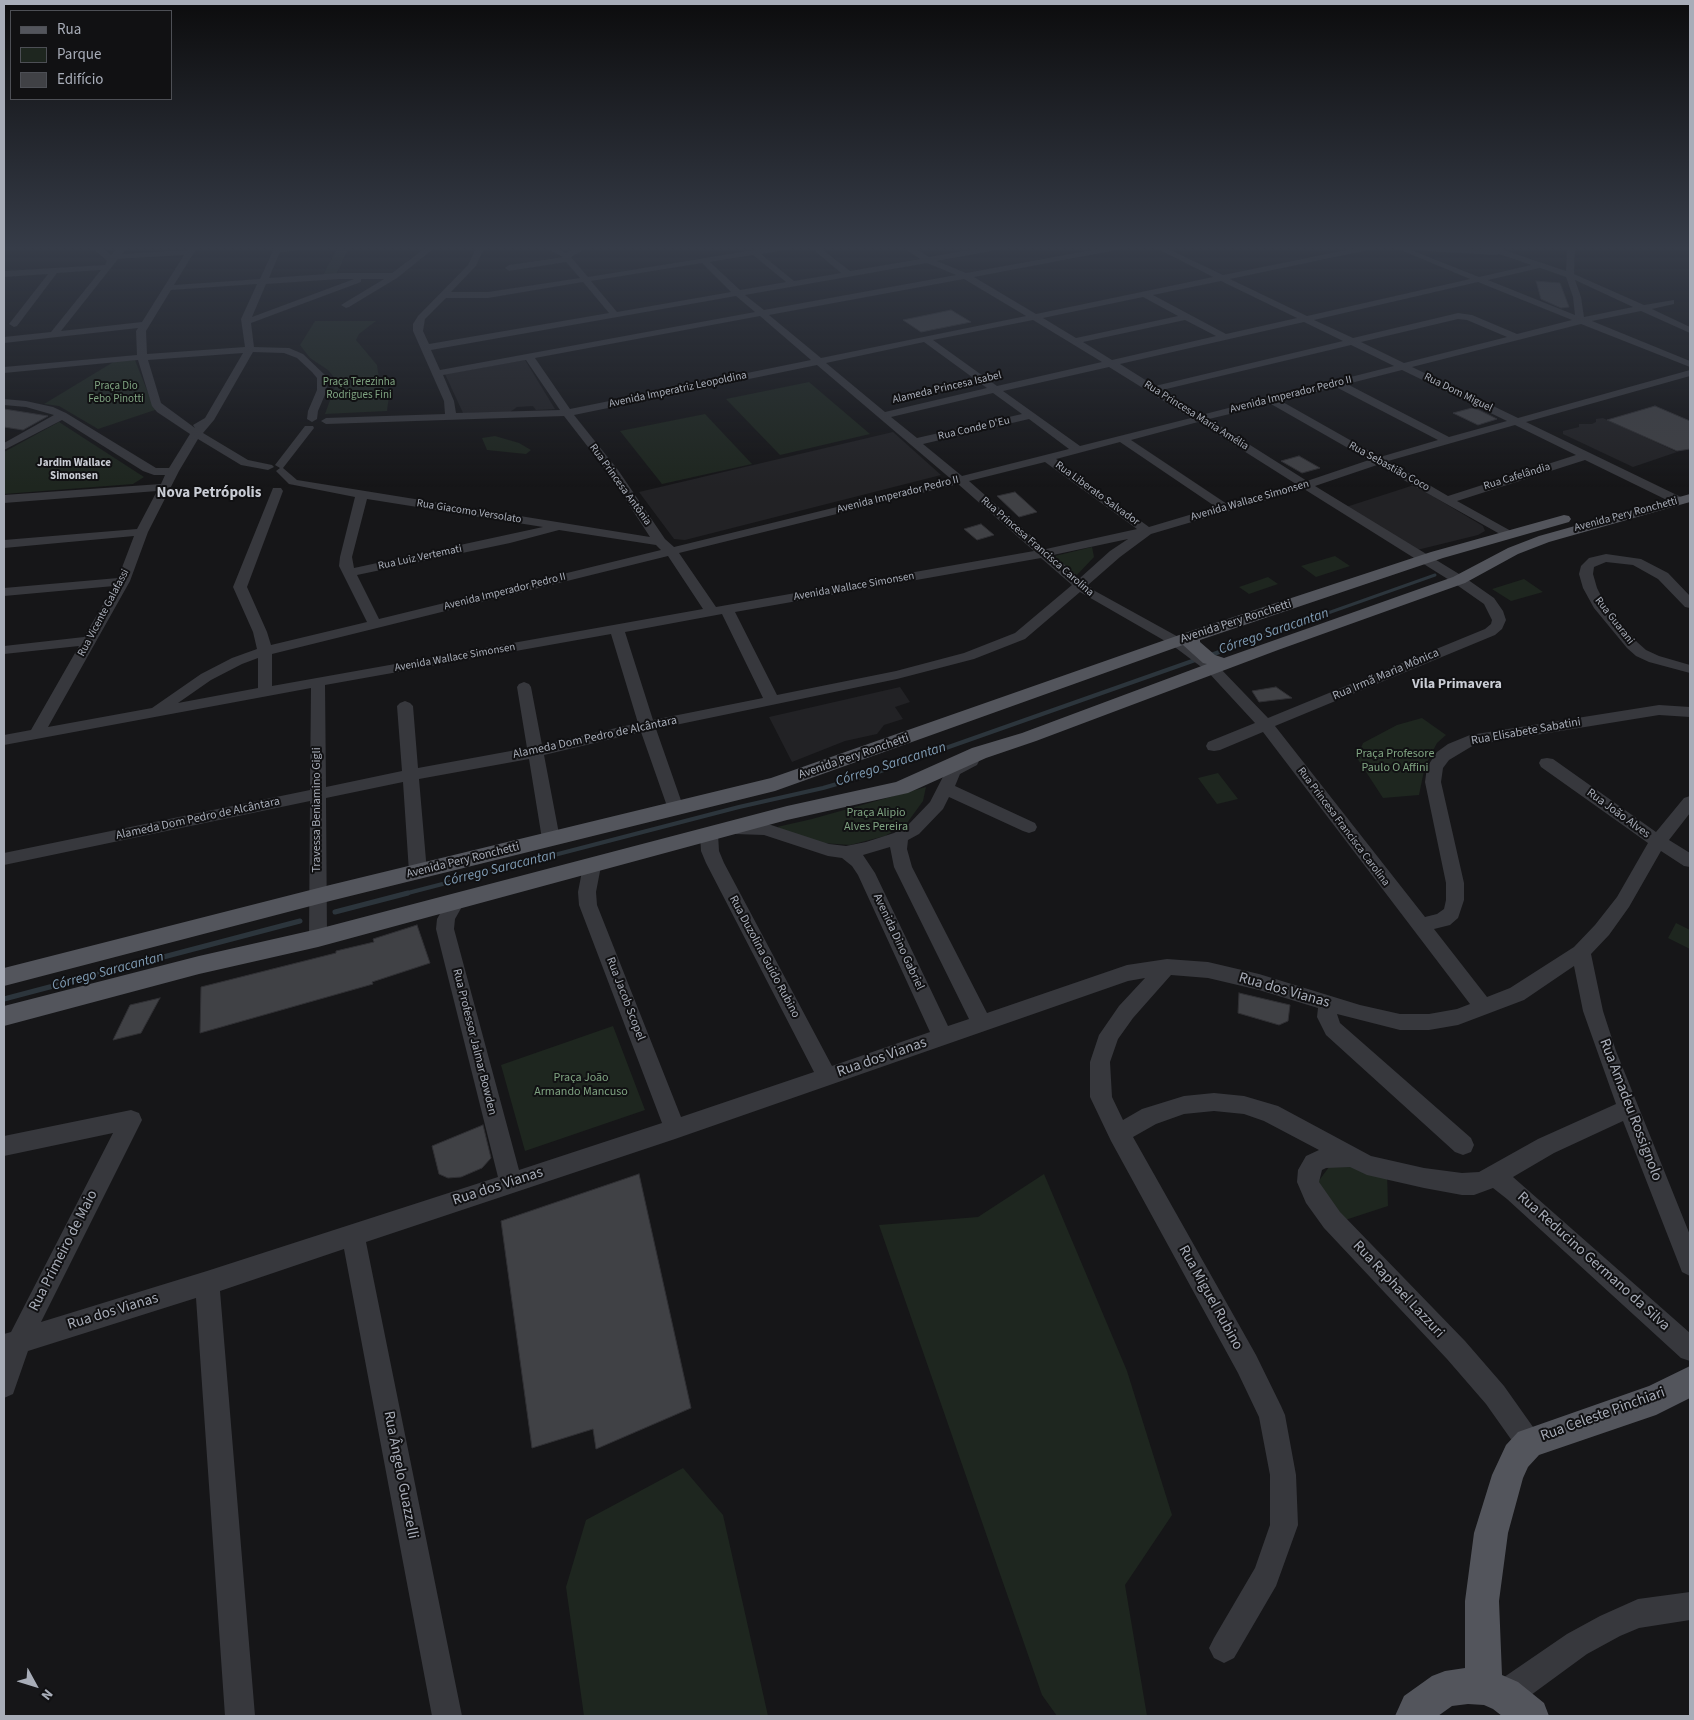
<!DOCTYPE html>
<html>
<head>
<meta charset="utf-8">
<style>
  body { margin:0 }
  #map { position:relative; width:1694px; height:1720px; overflow:hidden; background:#161618; font-family:"Source Sans 3",sans-serif }
  canvas { display:block }
  .frame { position:absolute; inset:0; border:5px solid #a8adb8; pointer-events:none }
  .legend { position:absolute; left:10px; top:10px; width:162px; height:90px; box-sizing:border-box; background:#111113; border:1px solid #4d4f55; margin:0; padding:6px 9px; list-style:none; font-size:15px; color:#a8adb8 }
  .legend li { display:flex; align-items:center; gap:10px; height:25px }
  .legend b { width:25px; border:1px solid #4d4f55 }
  .north { position:absolute; left:10px; top:1660px; width:50px; height:50px; -webkit-text-stroke:4px #111113; paint-order:stroke; rotate:129deg; font-size:14px; font-weight:700; line-height:20px; text-align:center; color:#a8adb8 }
  .north::after { content:''; display:block; margin:auto; width:18px; height:22px; background:#a8adb8; clip-path:polygon(50% 0,100% 100%,50% 72%,0 100%) }
</style>
</head>
<body>
<div id="map">
<canvas width="1694" height="1720"></canvas>
<div class="frame"></div>
<ul class="legend">
<li><b style="height:6px;background:#53555c"></b>Rua</li>
<li><b style="height:14px;background:#1e261f"></b>Parque</li>
<li><b style="height:14px;background:#404145"></b>Edifício</li>
</ul>
<div class="north">N</div>
</div>
<script>
const c = document.querySelector('canvas').getContext('2d');
c.lineJoin = 'round';
function paint(path, color) { c.fillStyle = color; c.fill(path, 'evenodd'); }
const poly = rows => new Path2D(rows.map(r => 'M' + r).join(''));
function stroke(path, color, width, dash) { c.strokeStyle = color; c.lineWidth = width; c.lineCap = dash ? 'butt' : 'round'; c.setLineDash(dash || []); c.stroke(path); }
function drawText(font, color, halo, rows, align = 'center') {
  c.font = font + ' "Source Sans 3",sans-serif'; c.lineWidth = 4; c.setLineDash([]); c.textBaseline = 'middle'; c.strokeStyle = halo; c.fillStyle = color; for (const [text, x, y, turn = 0] of rows) {
    c.save(); c.translate(x, y); c.rotate((+turn || 0) * Math.PI / 180); c.textAlign = isNaN(turn) ? turn : align; if (halo) c.strokeText(text, 0, 0); c.fillText(text, 0, 0); c.restore();
  }
}
const built = poly([
  [525,360,555,409,536,410,533,406,517,407,510,412,463,413,445,374],
  [1603,418,1677,452,1633,467,1563,434,1563,431,1579,427,1579,424,1592,424,1596,422,1596,419],
  [893,432,941,475,685,540,674,539,639,492],
  [1414,485,1483,526,1485,531,1478,535,1417,550,1346,507],
  [900,687,910,702,895,707,903,719,884,725,877,734,845,741,792,762,769,717]
]);
const green = poly([
  [349,247,336,275,323,275,337,249],
  [315,321,376,321,359,334,356,340,377,365,379,378,389,396,387,411,325,414,337,381,328,370,310,358,300,345],
  [135,360,152,403,158,409,98,429,59,406,44,404,115,361],
  [809,382,870,434,780,455,726,399],
  [705,414,752,464,662,484,620,431],
  [59,422,144,477,133,484,4,494,4,452],
  [495,436,519,443,531,450,526,454,487,450,482,438],
  [1092,547,1094,557,1076,576,1055,556],
  [1335,556,1350,566,1316,577,1301,566],
  [1268,577,1278,584,1249,594,1239,587],
  [1524,579,1543,592,1511,601,1492,589],
  [1422,718,1446,735,1437,743,1425,766,1419,795,1383,798,1357,758,1363,743,1397,725],
  [1218,773,1238,799,1217,804,1198,778],
  [926,787,923,801,907,823,885,836,850,845,808,842,777,827,812,819],
  [1676,923,1690,930,1690,949,1668,938],
  [613,1026,645,1110,525,1151,501,1065],
  [1332,1163,1387,1172,1388,1206,1339,1222,1315,1186],
  [1044,1174,1127,1371,1172,1515,1125,1585,1147,1716,1057,1716,1042,1695,879,1225,978,1217],
  [683,1468,723,1515,768,1716,584,1716,566,1587,586,1520]
]);
const streamFar2 = poly([
  [1311,619,1435,575]
]);
const streamFar1 = poly([
  [1208,656,1315,618],
  [404,894,739,807,823,788,875,773,1198,659]
]);
const stream = poly([
  [335,912,408,893],
  [4,999,300,921]
]);
const building = poly([
  [1536,281,1560,283,1569,307,1561,308,1541,299,1536,281],
  [951,310,971,322,921,332,903,320,951,310],
  [1655,406,1690,421,1690,449,1677,451,1607,420,1655,406],
  [1472,408,1479,410,1497,419,1478,425,1453,413,1472,408],
  [4,409,48,416,23,430,4,427,4,409],
  [1299,456,1320,468,1302,473,1281,461,1299,456],
  [1015,492,1037,512,1019,517,997,496,1015,492],
  [981,524,994,535,977,540,964,529,981,524],
  [1276,687,1292,698,1259,702,1252,691,1276,687],
  [417,925,430,963,372,982,373,984,200,1033,201,987,336,953,336,951,374,942,373,939,417,925],
  [1239,993,1290,1005,1288,1021,1279,1025,1238,1013,1239,993],
  [160,998,141,1033,113,1040,130,1005,160,998],
  [483,1125,491,1158,482,1168,461,1177,448,1178,439,1174,432,1146,483,1125],
  [639,1174,691,1408,596,1449,593,1429,532,1448,501,1221,639,1174]
]);
const minor = poly([
  [86,246,102,247,111,255,120,246,128,246,122,254,188,250,190,246,198,246,174,285,260,279,275,246,336,246,332,248,280,252,269,278,340,273,392,273,428,246,437,246,397,278,349,307,346,308,341,305,384,279,361,279,361,282,251,323,254,347,289,348,303,354,326,376,327,390,318,411,317,419,312,422,307,419,308,411,317,390,317,378,312,372,297,358,284,353,253,352,214,420,203,433,248,460,272,465,274,467,268,470,241,465,198,439,179,471,148,532,130,581,48,727,152,708,201,674,232,658,257,649,253,632,233,587,273,488,281,488,283,491,247,587,267,632,271,645,367,622,339,566,340,557,355,497,289,484,276,471,280,468,275,465,305,426,313,426,314,428,283,468,297,480,650,537,609,474,564,416,326,424,321,421,326,418,445,414,444,401,413,331,413,324,418,316,468,265,477,246,485,246,476,266,451,292,488,292,580,278,566,262,509,271,505,268,509,265,563,257,542,246,552,246,566,253,580,246,590,246,571,257,588,277,754,250,800,246,796,248,761,254,794,281,841,273,809,246,818,246,850,271,920,259,901,246,911,246,929,257,993,246,1011,246,1007,248,937,261,966,273,1114,246,1131,246,1127,248,974,277,1036,314,1213,277,1152,246,1162,246,1223,275,1366,246,1382,246,1378,248,1230,279,1307,316,1470,279,1391,246,1447,246,1487,250,1480,246,1492,246,1566,271,1567,246,1575,246,1574,274,1644,305,1674,300,1674,304,1652,309,1690,327,1690,333,1641,311,1592,321,1690,361,1690,367,1581,324,1412,367,1518,418,1690,370,1690,376,1526,422,1683,498,1685,501,1683,504,1675,504,1585,460,1457,501,1511,531,1513,534,1507,538,1377,465,1315,486,1464,577,1494,598,1503,611,1506,620,1502,629,1495,635,1275,726,1425,917,1437,914,1444,909,1446,900,1446,883,1425,782,1427,767,1437,752,1448,744,1470,735,1659,705,1690,707,1690,717,1659,715,1474,745,1449,760,1443,768,1441,782,1464,883,1464,900,1458,918,1450,925,1434,929,1487,997,1510,988,1574,947,1595,925,1617,897,1648,843,1541,767,1539,763,1541,759,1547,758,1553,759,1656,832,1684,798,1690,796,1690,813,1669,840,1690,853,1690,867,1684,866,1661,851,1629,907,1609,935,1591,954,1603,1011,1616,1051,1690,1235,1690,1276,1682,1272,1623,1121,1554,1153,1513,1177,1690,1333,1690,1361,1681,1358,1507,1199,1493,1188,1474,1195,1462,1195,1424,1188,1367,1175,1350,1167,1326,1168,1322,1170,1319,1182,1340,1212,1465,1341,1504,1386,1538,1434,1542,1443,1538,1452,1529,1456,1520,1452,1486,1404,1447,1359,1324,1228,1306,1203,1297,1182,1298,1170,1306,1156,1319,1150,1264,1121,1244,1114,1214,1111,1184,1114,1156,1124,1133,1137,1256,1355,1281,1406,1285,1415,1296,1475,1298,1525,1276,1586,1234,1658,1224,1663,1214,1658,1209,1648,1214,1638,1255,1568,1270,1525,1270,1475,1259,1417,1238,1373,1111,1141,1090,1097,1090,1062,1099,1035,1119,1006,1145,978,1128,981,675,1139,366,1242,462,1716,432,1716,344,1249,220,1291,255,1716,225,1716,196,1298,28,1351,13,1394,4,1398,4,1334,11,1332,113,1133,4,1156,4,1136,131,1110,139,1113,142,1120,41,1322,207,1271,498,1177,436,929,437,919,449,898,455,896,461,898,464,903,455,919,454,929,519,1170,662,1123,579,905,578,892,583,866,586,861,592,860,598,861,601,866,596,892,597,905,681,1117,814,1072,706,863,701,851,700,834,703,830,709,828,715,830,718,834,719,851,724,863,832,1066,930,1032,858,875,852,866,842,858,828,856,764,835,735,834,729,832,726,828,729,824,735,822,765,823,829,844,846,846,866,842,894,833,907,826,930,802,948,767,971,756,977,757,979,761,977,765,960,774,955,786,1035,823,1037,827,1035,831,1029,833,1023,831,949,797,943,809,919,834,908,840,907,849,912,867,987,1013,1127,965,1167,959,1208,962,1259,974,1360,1005,1400,1014,1429,1014,1457,1009,1470,1004,1263,732,1220,750,1214,751,1208,750,1206,746,1208,742,1255,723,1208,672,1172,645,1080,592,1025,639,974,659,897,679,656,729,684,809,682,813,676,815,670,813,668,809,641,732,544,755,560,839,557,843,551,845,545,843,542,839,529,759,419,779,427,872,424,877,418,879,412,877,409,872,403,782,326,798,327,938,325,943,318,945,311,943,309,938,310,801,4,865,4,853,310,790,311,688,4,745,4,735,31,730,79,646,4,654,4,646,84,637,114,586,4,596,4,588,118,578,134,536,4,548,4,540,137,529,157,491,4,503,4,495,161,484,165,475,154,475,143,471,62,420,4,450,4,443,54,415,26,407,4,405,4,399,26,401,53,407,66,413,156,468,169,468,190,434,157,412,152,406,138,360,4,373,4,367,137,355,136,331,138,328,4,343,4,337,51,332,101,270,57,273,17,326,14,327,9,324,48,274,4,277,4,271,105,265,107,261,96,251,86,246],
  [1411,250,1496,255,1499,254,1531,265,1479,277,1411,250],
  [184,255,142,322,61,331,118,259,184,255],
  [753,255,786,282,740,290,710,262,753,255],
  [702,263,731,292,617,312,591,281,702,263],
  [927,263,956,275,764,310,745,295,927,263],
  [1540,268,1566,277,1573,297,1575,315,1488,280,1540,268],
  [340,279,354,279,252,317,266,284,340,279],
  [964,279,1026,316,821,358,769,315,964,279],
  [1575,280,1633,307,1584,317,1581,297,1575,280],
  [1221,281,1297,318,1226,334,1153,295,1221,281],
  [583,282,609,313,429,344,423,331,425,319,446,298,488,298,583,282],
  [1478,282,1572,320,1517,334,1472,315,1458,313,1353,338,1314,320,1478,282],
  [257,284,241,319,245,347,147,354,146,331,171,290,257,284],
  [736,296,755,312,440,370,431,350,736,296],
  [1143,297,1178,316,1076,338,1043,318,1143,297],
  [760,316,811,360,570,409,535,358,760,316],
  [1458,319,1467,320,1507,337,1404,363,1361,342,1458,319],
  [1033,320,1102,362,997,386,933,340,1033,320],
  [1185,320,1216,336,1112,360,1083,342,1185,320],
  [1304,322,1343,341,1155,386,1120,364,1304,322],
  [924,342,987,388,885,412,826,363,924,342],
  [1351,345,1394,366,1201,415,1162,390,1351,345],
  [243,353,205,418,193,425,195,428,161,403,148,360,243,353],
  [526,360,560,410,456,413,454,401,443,375,526,360],
  [817,365,951,479,674,547,665,539,618,470,574,415,817,365],
  [1109,367,1191,418,1080,446,1003,391,1109,367],
  [1402,370,1507,421,1449,437,1347,384,1402,370],
  [1336,387,1438,440,1380,457,1281,401,1336,387],
  [993,393,1022,414,917,438,891,417,993,393],
  [1271,404,1369,460,1307,481,1209,419,1271,404],
  [1029,419,1069,449,962,476,923,444,1029,419],
  [1198,422,1296,484,1227,504,1131,440,1198,422],
  [1515,425,1576,455,1448,496,1388,461,1515,425],
  [1120,442,1216,507,1149,527,1056,459,1120,442],
  [1045,462,1137,529,1046,549,969,481,1045,462],
  [958,484,1034,551,716,607,679,553,958,484],
  [1304,489,1454,583,1484,604,1492,620,1491,624,1485,629,1268,718,1218,666,1182,639,1095,591,1088,585,1120,557,1151,534,1304,489],
  [367,499,543,527,354,568,352,557,367,499],
  [559,530,656,545,661,550,379,619,357,575,510,543,559,530],
  [1128,539,1110,551,1080,578,1053,555,1128,539],
  [668,556,703,609,272,686,272,654,668,556],
  [1041,558,1072,585,1015,633,964,653,896,671,777,695,735,612,1041,558],
  [722,614,763,698,653,720,625,632,722,614],
  [611,634,638,723,542,745,531,687,529,684,524,682,519,684,517,687,527,748,418,768,413,706,410,703,405,701,400,703,397,706,402,771,326,787,325,685,611,634],
  [258,658,258,688,178,703,211,680,242,664,258,658],
  [890,847,894,867,969,1019,948,1026,875,873,863,855,890,847],
  [1574,966,1583,1011,1616,1104,1538,1139,1479,1172,1462,1173,1424,1168,1371,1156,1278,1106,1244,1096,1214,1093,1184,1096,1142,1109,1123,1120,1112,1097,1110,1062,1118,1039,1133,1018,1171,975,1208,978,1259,990,1318,1008,1317,1017,1326,1035,1455,1152,1463,1155,1471,1152,1474,1145,1471,1138,1340,1023,1337,1014,1400,1030,1429,1030,1458,1025,1524,1000,1574,966],
  [1673,246,1690,246,1690,250,1674,248,1673,246],
  [1606,554,1641,559,1668,573,1690,596,1690,608,1685,607,1658,579,1633,565,1606,562,1594,567,1593,574,1597,588,1605,604,1637,642,1646,650,1659,656,1690,665,1690,673,1649,662,1636,656,1627,648,1594,608,1583,588,1579,574,1581,566,1589,558,1606,554],
  [1690,1592,1690,1620,1639,1628,1620,1636,1587,1654,1516,1706,1505,1710,1494,1706,1490,1695,1494,1684,1567,1634,1600,1616,1638,1599,1690,1592]
]);
const major = poly([
  [1690,494,1690,502,1549,542,1518,554,1465,583,1278,650,1036,741,986,758,908,793,787,820,318,947,199,974,4,1026,4,1006,199,956,318,929,787,806,896,782,972,748,1022,733,1207,664,1203,663,1183,645,775,791,330,901,4,986,4,968,330,885,771,778,1185,633,1431,552,1564,515,1569,516,1571,519,1569,522,1443,558,1200,640,1200,642,1215,655,1224,658,1453,577,1508,548,1539,536,1690,494],
  [1690,1366,1690,1398,1656,1415,1539,1455,1528,1467,1523,1478,1508,1533,1499,1601,1502,1675,1518,1682,1544,1703,1549,1716,1502,1716,1493,1709,1484,1705,1468,1704,1452,1706,1438,1716,1395,1716,1404,1696,1432,1676,1445,1671,1465,1668,1465,1601,1474,1533,1492,1475,1506,1445,1518,1432,1649,1386,1690,1366]
]);
const farParknames = [
  ["Praça Terezinha",359,383],
  ["Rodrigues Fini",359,396],
  ["Praça Dio",116,387],
  ["Febo Pinotti",116,400]
];
const farStreetnames = [
  ["Alameda Princesa Isabel",947,388,-13],
  ["Avenida Imperatriz Leopoldina",678,390,-12],
  ["Rua Dom Miguel",1458,393,26],
  ["Avenida Imperador Pedro II",1291,395,-14],
  ["Rua Princesa Maria Amélia",1196,416,32],
  ["Rua Conde D'Eu",974,429,-13],
  ["Rua Sebastião Coco",1389,467,29],
  ["Rua Cafelândia",1517,477,-17],
  ["Rua Princesa Antônia",620,485,54],
  ["Rua Liberato Salvador",1097,494,36],
  ["Avenida Imperador Pedro II",898,495,-14],
  ["Avenida Wallace Simonsen",1250,501,-16],
  ["Rua Giacomo Versolato",469,512,9],
  ["Avenida Pery Ronchetti",1626,515,-15],
  ["Rua Princesa Francisca Carolina",1037,547,41],
  ["Rua Luiz Vertemati",420,558,-12],
  ["Avenida Wallace Simonsen",854,587,-10],
  ["Avenida Imperador Pedro II",505,592,-14],
  ["Rua Vicente Galafassi",104,613,-62],
  ["Rua Guarani",1614,621,52],
  ["Avenida Wallace Simonsen",455,658,-10],
  ["Rua Princesa Francisca Carolina",1343,827,53]
];
const farNeighbourhoodnames = [
  ["Jardim Wallace",74,464],
  ["Simonsen",74,477]
];
const streetNames = [
  ["Avenida Pery Ronchetti",1236,622,-18],
  ["Rua Irmã Maria Mônica",1386,675,-23],
  ["Rua Elisabete Sabatini",1526,732,-10],
  ["Alameda Dom Pedro de Alcântara",595,738,-12],
  ["Avenida Pery Ronchetti",854,757,-19],
  ["Travessa Beniamino Gigli",317,810,-90],
  ["Rua João Alves",1618,814,36],
  ["Alameda Dom Pedro de Alcântara",198,819,-12],
  ["Avenida Pery Ronchetti",463,861,-14],
  ["Avenida Dino Gabriel",898,942,65],
  ["Rua Duzolina Guido Rubino",764,957,62],
  ["Rua Jacob Scopel",625,999,69],
  ["Rua Professor Jalmar Bowden",474,1042,76]
];
const parkNames = [
  ["Praça Profesore",1395,754],
  ["Paulo O Affini",1395,768],
  ["Praça Alipio",876,813],
  ["Alves Pereira",876,827],
  ["Praça João",581,1078],
  ["Armando Mancuso",581,1092]
];
const waterNames = [
  ["Córrego Saracantan",1274,632,-19],
  ["Córrego Saracantan",891,765,-18],
  ["Córrego Saracantan",500,869,-14],
  ["Córrego Saracantan",108,972,-15]
];
const neighbourhoodNames = [
  ["Vila Primavera",1457,685]
];
const farDistrictnames = [
  ["Nova Petrópolis",209,494]
];
const nearStreetnames = [
  ["Rua dos Vianas",1284,991,16],
  ["Rua dos Vianas",882,1058,-19],
  ["Rua Amadeu Rossignolo",1630,1110,69],
  ["Rua dos Vianas",498,1187,-18],
  ["Rua Primeiro de Maio",64,1251,-63],
  ["Rua Reducino Germano da Silva",1593,1262,42],
  ["Rua Raphael Lazzuri",1398,1290,47],
  ["Rua Miguel Rubino",1210,1298,61],
  ["Rua dos Vianas",113,1312,-17],
  ["Rua Celeste Pinchiari",1603,1415,-20],
  ["Rua Ângelo Guazzelli",400,1475,79]
];
paint(built, '#222225');
paint(green, '#1e261f');
stroke(streamFar2, '#2c353c', 3);
stroke(streamFar1, '#2c353c', 4);
stroke(stream, '#2c353c', 5);
paint(building, '#404145');
stroke(building, '#303034', 1);
paint(minor, '#37383d');
paint(major, '#53555c');
const sky = c.createLinearGradient(0, 0, 0, 487);
sky.addColorStop(0, '#0c0c0d');
sky.addColorStop(0.51, '#363c48');
sky.addColorStop(1, '#363c4800');
c.fillStyle = sky;
c.fillRect(0, 0, 1694, 487);
drawText('11px', '#7fa381', '#111113', farParknames);
drawText('11px', '#a8adb8', '#111113', farStreetnames);
drawText('bold 11px', '#c9ccd4', '#111113', farNeighbourhoodnames);
drawText('12px', '#a8adb8', '#111113', streetNames);
drawText('12px', '#7fa381', '#111113', parkNames);
drawText('italic 14px', '#7f9bb3', '#111113', waterNames);
drawText('bold 14px', '#c9ccd4', '#111113', neighbourhoodNames);
drawText('bold 15px', '#c9ccd4', '#111113', farDistrictnames);
drawText('15px', '#a8adb8', '#111113', nearStreetnames);
</script>
</body>
</html>
